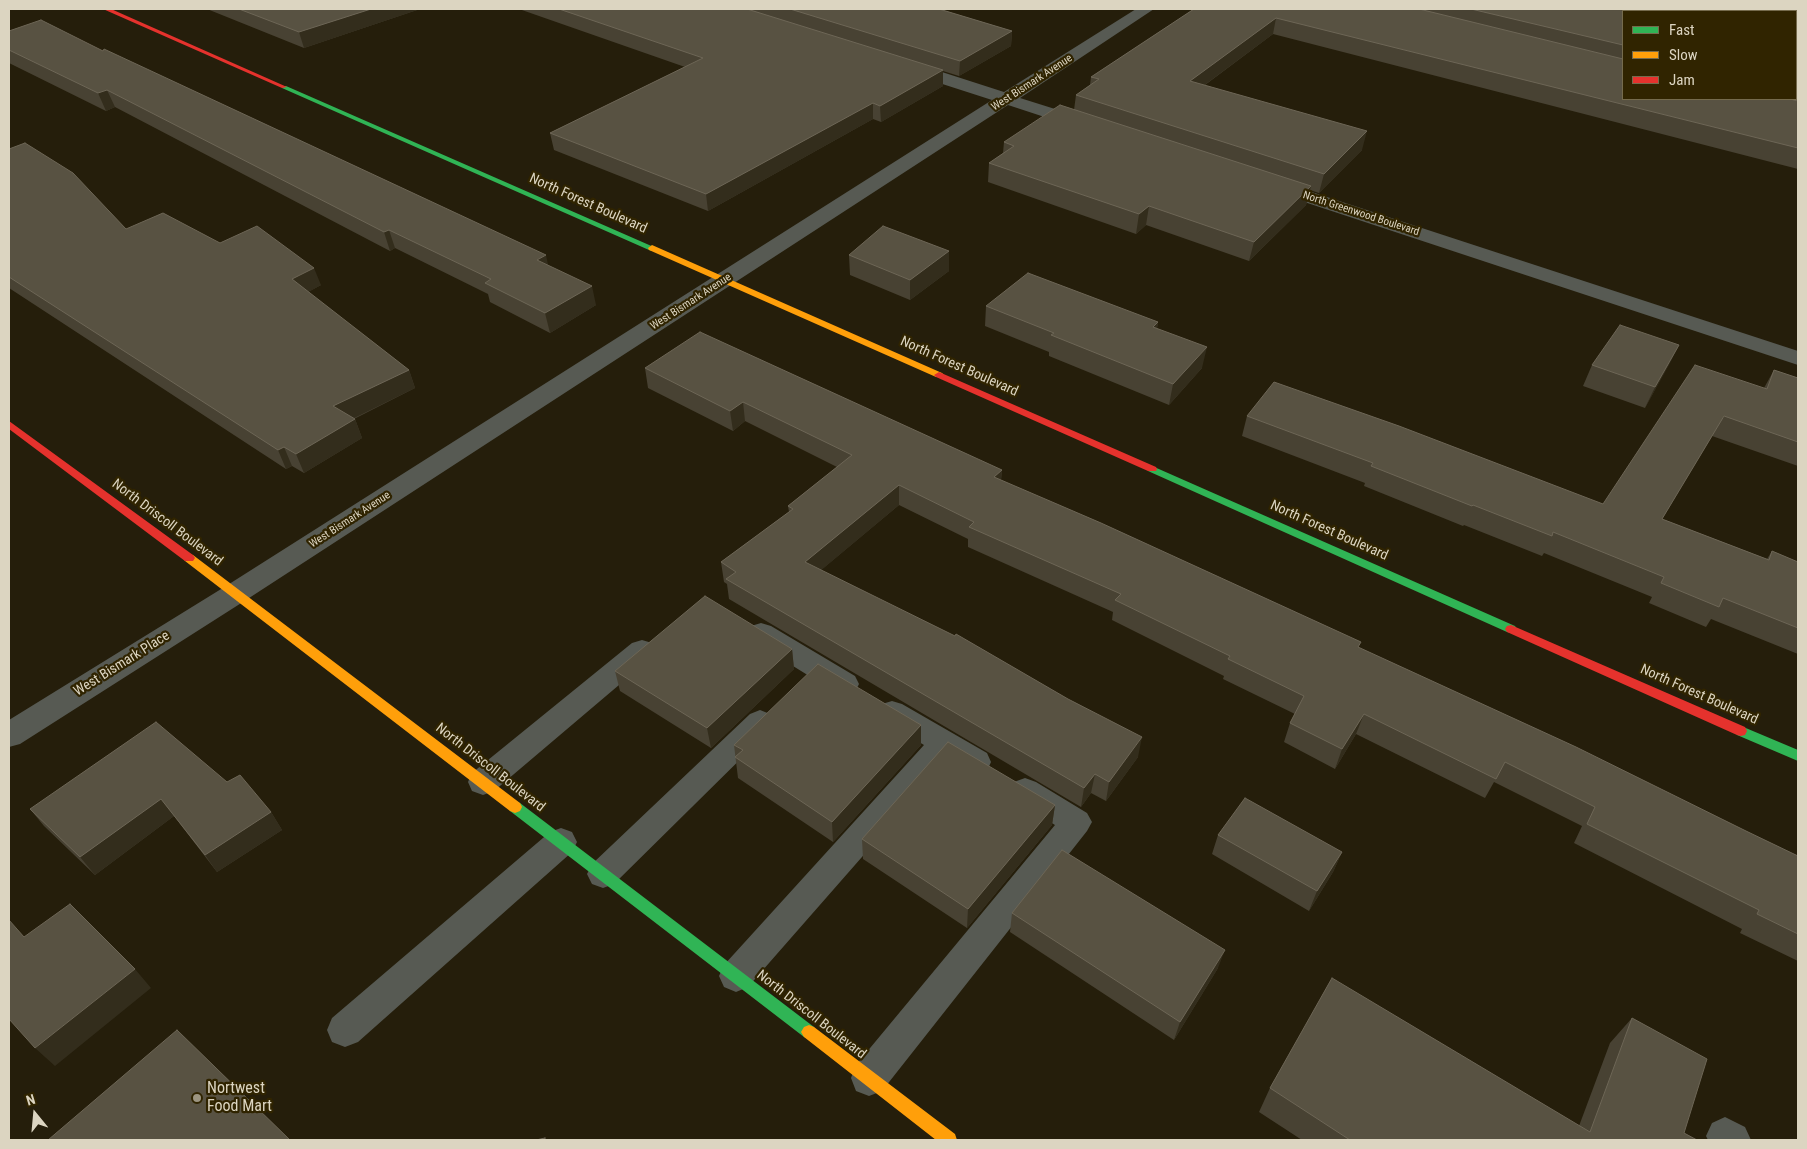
<!DOCTYPE html>
<html>
<head>
<meta charset="utf-8">
<style>
  body { margin:0 }
  #map { position:relative; width:1807px; height:1149px; overflow:hidden; background:#251e0b; font-family:"Roboto Condensed",sans-serif }
  canvas { display:block }
  .frame { position:absolute; inset:0; border:10px solid #dcd5c1; pointer-events:none }
  .legend { position:absolute; left:1622px; top:10px; width:175px; height:90px; box-sizing:border-box; background:#302400; border:1px solid #756b4d; margin:0; padding:6px 9px; list-style:none; font-size:15px; color:#dcd5c1 }
  .legend li { display:flex; align-items:center; gap:10px; height:25px }
  .legend b { width:25px; border:1px solid #756b4d }
  .north { position:absolute; left:10px; top:1089px; width:50px; height:50px; -webkit-text-stroke:4px #302400; paint-order:stroke; rotate:343deg; font-size:14px; font-weight:700; line-height:20px; text-align:center; color:#dcd5c1 }
  .north::after { content:''; display:block; margin:auto; width:18px; height:22px; background:#dcd5c1; clip-path:polygon(50% 0,100% 100%,50% 72%,0 100%) }
</style>
</head>
<body>
<div id="map">
<canvas width="1807" height="1149"></canvas>
<div class="frame"></div>
<ul class="legend">
<li><b style="height:6px;background:#30b455"></b>Fast</li>
<li><b style="height:6px;background:#ff9f0a"></b>Slow</li>
<li><b style="height:6px;background:#e5322d"></b>Jam</li>
</ul>
<div class="north">N</div>
</div>
<script>
const c = document.querySelector('canvas').getContext('2d');
c.lineJoin = 'round';
const poly = rows => new Path2D(rows.map(r => 'M' + r).join(''));
function paint(path, color) { c.fillStyle = color; c.fill(path, 'evenodd'); }
function stroke(path, color, width, dash) { c.strokeStyle = color; c.lineWidth = width; c.lineCap = dash ? 'butt' : 'round'; c.setLineDash(dash || []); c.stroke(path); }
function drawText(font, color, halo, rows, align = 'center') {
  c.font = font + ' "Roboto Condensed",sans-serif'; c.lineWidth = 4.5; c.setLineDash([]); c.textBaseline = 'middle'; c.strokeStyle = halo; c.fillStyle = color; for (const [text, x, y, turn = 0] of rows) {
    c.save(); c.translate(x, y); c.rotate((+turn || 0) * Math.PI / 180); c.textAlign = isNaN(turn) ? turn : align; if (halo) c.strokeText(text, 0, 0); c.fillText(text, 0, 0); c.restore();
  }
}
const lane = poly([
  [761,623,771,626,855,676,859,684,855,692,845,695,835,692,751,640,747,633,751,626,761,623],
  [642,640,652,643,656,650,652,657,494,791,483,795,472,791,468,782,472,773,632,643,642,640],
  [892,701,902,704,987,753,991,762,987,771,976,774,965,771,947,760,748,987,736,992,724,987,719,976,724,965,924,745,882,720,877,712,882,704,892,701],
  [760,710,770,714,775,722,770,730,614,884,603,888,592,884,587,874,592,864,750,714,760,710],
  [1025,778,1036,782,1087,813,1092,822,1087,831,882,1091,869,1096,856,1091,851,1078,856,1065,1055,825,1014,800,1010,791,1014,782,1025,778],
  [561,828,572,832,577,842,572,852,358,1042,345,1047,332,1042,327,1030,332,1018,550,832,561,828],
  [1725,1117,1745,1127,1751,1140,1708,1140,1706,1136,1712,1123,1725,1117]
]);
const street = poly([
  [1136,9,1154,9,1020,98,1090,120,1093,124,1090,128,1084,129,1078,128,1008,105,246,600,20,744,9,747,9,720,226,586,992,100,902,71,900,67,902,63,914,63,1004,92,1136,9],
  [1272,179,1798,351,1798,365,1265,189,1262,185,1265,181,1272,179]
]);
const fast = poly([
  [282,86,286,86,656,248,652,251,649,250,282,88,282,86],
  [1152,466,1515,626,1517,629,1515,632,1511,633,1507,632,1148,471,1147,469,1152,466],
  [1741,726,1798,750,1798,761,1737,735,1735,731,1737,727,1741,726],
  [515,801,520,803,814,1027,817,1032,814,1037,809,1039,804,1037,510,811,508,807,510,803,515,801]
]);
const slow = poly([
  [652,245,942,373,944,375,942,377,936,377,649,250,648,248,652,245],
  [189,554,193,555,520,803,522,807,520,811,515,813,510,811,185,561,183,558,185,555,189,554],
  [809,1025,814,1027,955,1134,957,1140,936,1140,804,1037,801,1032,804,1027,809,1025]
]);
const jam = poly([
  [103,9,111,9,287,87,282,88,103,9],
  [939,372,1156,467,1157,469,1156,471,1148,471,936,377,934,375,939,372],
  [9,421,193,555,195,558,193,561,185,561,9,429,9,421],
  [1511,625,1745,727,1747,731,1745,735,1741,736,1737,735,1507,632,1505,629,1507,626,1511,625]
]);
const wall = poly([
  [207,9,420,9,304,48],
  [519,9,939,9,1012,31,1011,46,959,76,943,71,943,86,881,122,873,119,708,211,554,150,550,133,685,67],
  [1194,9,1798,9,1798,169,1273,34,1205,85,1362,150,1319,193,1310,190,1306,205,1249,261,1146,225,1136,234,988,182,989,163,1003,153,1004,142,1074,110,1076,95,1090,85,1091,77],
  [1623,11,1796,11,1796,99,1623,99],
  [9,31,103,51,548,265,596,305,550,333,490,302,488,294,395,248,390,251,115,107,106,111,9,63],
  [9,149,126,229,220,243,321,285,308,292,409,370,415,388,354,419,355,419,362,438,304,473,292,466,286,469,9,288],
  [949,251,949,271,910,300,850,275,849,255],
  [986,306,1158,322,1157,328,1202,368,1169,405,1049,356,1049,352,985,326],
  [1679,345,1645,408,1583,386,1592,365],
  [645,368,1002,470,1001,480,1359,648,1798,856,1798,961,1740,933,1742,929,1574,843,1582,826,1494,782,1485,798,1356,734,1335,769,1284,742,1290,723,1295,714,1223,679,1224,676,1112,620,1113,612,968,547,968,539,899,505,821,570,1138,757,1106,801,1091,793,1081,807,729,599,727,584,724,582,721,562,789,512,788,506,837,467,745,421,733,431,648,388],
  [1774,370,1798,378,1798,466,1712,436,1662,519,1767,559,1772,551,1798,562,1798,654,1711,619,1706,627,1649,603,1652,597,1544,553,1542,556,1464,525,1463,526,1364,486,1365,483,1242,436,1247,416,1603,504,1764,388],
  [792,649,794,669,711,748,620,691,615,671],
  [734,745,921,745,833,842,738,778],
  [227,782,271,812,282,830,217,872,174,816,95,875,44,826,30,809],
  [1055,805,1052,825,967,928,863,859,862,839],
  [1218,835,1342,852,1333,872,1309,911,1212,854],
  [1012,913,1218,968,1174,1040,1010,932],
  [1632,1018,1684,1133,1697,1140,1302,1140,1259,1112,1270,1088,1579,1126,1610,1043]
]);
const shadedWall = poly([
  [371,9,420,9,304,48,299,32],
  [1276,18,1273,34,1187,98,1190,81],
  [1012,31,1011,46,959,76,960,61],
  [943,70,943,86,881,122,880,106],
  [107,90,115,107,106,111,98,93],
  [873,103,873,119,708,211,706,194],
  [1367,131,1362,150,1319,193,1324,174],
  [1311,186,1306,205,1249,261,1254,242],
  [1149,206,1146,225,1136,234,1139,214],
  [389,230,395,248,390,251,384,232],
  [949,251,949,271,910,300,910,280],
  [546,255,550,274,537,260],
  [314,268,321,285,299,297,292,279],
  [592,286,596,305,550,333,545,313],
  [1158,322,1155,342,1153,327],
  [1679,345,1669,365,1645,408,1655,387],
  [1207,347,1202,368,1169,405,1173,384],
  [409,370,415,388,340,425,333,406],
  [743,402,745,421,733,431,730,411],
  [355,419,362,438,304,473,296,454],
  [284,447,292,466,286,469,278,450],
  [1002,470,1000,490,994,477],
  [899,485,899,505,807,582,805,562],
  [792,649,794,669,711,748,707,728],
  [1364,714,1356,734,1335,769,1342,749],
  [921,725,921,745,833,842,832,822],
  [1142,737,1138,757,1106,801,1109,782],
  [1095,774,1091,793,1081,807,1084,788],
  [161,799,174,816,95,875,80,857],
  [1055,805,1052,825,967,928,968,909],
  [271,812,282,830,217,872,205,855],
  [1342,852,1333,872,1309,911,1317,891],
  [1225,950,1218,968,1174,1040,1180,1022],
  [135,969,151,988,55,1066,35,1048]
]);
const building = poly([
  [239,9,371,9,299,32,239,9],
  [559,9,747,9,943,70,880,106,873,103,706,194,550,133,703,58,559,9],
  [790,9,939,9,1012,31,960,61,790,9],
  [1194,9,1419,9,1623,59,1623,99,1790,99,1798,101,1798,148,1276,18,1190,81,1367,131,1324,174,1076,95,1099,79,1091,77,1194,9],
  [1471,9,1798,9,1798,87,1796,86,1796,11,1623,11,1623,45,1471,9],
  [41,20,103,51,104,49,503,235,546,255,537,260,592,286,545,313,485,283,491,279,389,230,384,232,107,90,98,93,9,50,9,31,41,20],
  [1060,105,1311,186,1254,242,1149,206,1139,214,989,163,1014,146,1004,142,1060,105],
  [25,143,73,173,126,229,163,213,220,243,257,226,314,268,292,279,409,370,333,406,355,419,296,454,284,447,278,450,9,277,9,149,25,143],
  [883,226,949,251,910,280,849,255,883,226],
  [1028,273,1158,322,1153,327,1207,347,1173,384,1051,335,1054,333,986,306,1028,273],
  [1620,325,1679,345,1655,387,1592,365,1620,325],
  [700,332,1002,470,994,477,1101,523,1361,642,1358,647,1576,747,1746,831,1798,856,1798,934,1757,914,1759,910,1587,824,1595,807,1505,762,1496,779,1364,714,1342,749,1290,723,1304,696,1228,659,1230,656,1115,600,1121,594,969,527,974,522,899,485,805,562,955,636,956,634,1068,699,1142,737,1109,782,1095,774,1084,788,726,579,736,572,721,562,793,509,788,506,852,455,743,402,730,411,645,368,700,332],
  [1695,365,1767,389,1774,370,1798,378,1798,442,1724,416,1662,519,1769,560,1772,551,1798,562,1798,628,1723,598,1719,607,1661,583,1664,577,1553,532,1552,536,1473,505,1472,506,1371,466,1373,463,1247,416,1274,382,1399,426,1603,504,1695,365],
  [705,596,792,649,707,728,615,671,705,596],
  [818,664,921,725,832,822,735,757,743,750,734,745,818,664],
  [156,722,227,782,240,775,271,812,205,855,161,799,80,857,30,809,156,722],
  [948,742,1055,805,968,909,862,839,948,742],
  [1245,798,1342,852,1317,891,1218,835,1245,798],
  [1062,850,1225,950,1180,1022,1012,913,1062,850],
  [70,904,135,969,35,1048,9,1019,9,920,24,937,70,904],
  [1332,978,1590,1132,1632,1018,1707,1059,1684,1133,1697,1140,1350,1140,1270,1088,1332,978],
  [177,1030,290,1140,48,1140,177,1030],
  [545,1138,545,1140,536,1140,545,1138]
]);
const markers = [
  [197,1098,5,"#9c9581"]
];
const farStreetnames = [
  ["West Bismark Avenue",1032,83,-33],
  ["North Greenwood Boulevard",1361,214,18],
  ["West Bismark Avenue",691,302,-33],
  ["West Bismark Avenue",350,520,-33]
];
const streetNames = [
  ["North Forest Boulevard",588,204,24],
  ["North Forest Boulevard",959,367,24],
  ["North Driscoll Boulevard",167,523,37],
  ["North Forest Boulevard",1329,531,24],
  ["West Bismark Place",122,664,-32],
  ["North Forest Boulevard",1699,695,24],
  ["North Driscoll Boulevard",490,768,38],
  ["North Driscoll Boulevard",811,1015,38]
];
const nearPoinames = [
  ["Nortwest",207,1089],
  ["Food Mart",207,1107]
];
paint(lane, '#575a53');
paint(street, '#575a53');
paint(fast, '#30b455');
paint(slow, '#ff9f0a');
paint(jam, '#e5322d');
paint(wall, '#484233');
paint(shadedWall, '#332d1c');
paint(building, '#585242');
stroke(building, '#6d6656', 1);
for (const [x, y, r, color] of markers) { const dot = new Path2D(); dot.arc(x, y, r, 0, 2 * Math.PI); c.fillStyle = color; c.fill(dot); stroke(dot, '#302400', 2); }
drawText('11px', '#dcd5c1', '#302400', farStreetnames);
drawText('14px', '#dcd5c1', '#302400', streetNames);
drawText('16px', '#dcd5c1', '#302400', nearPoinames, 'left');
</script>
</body>
</html>
